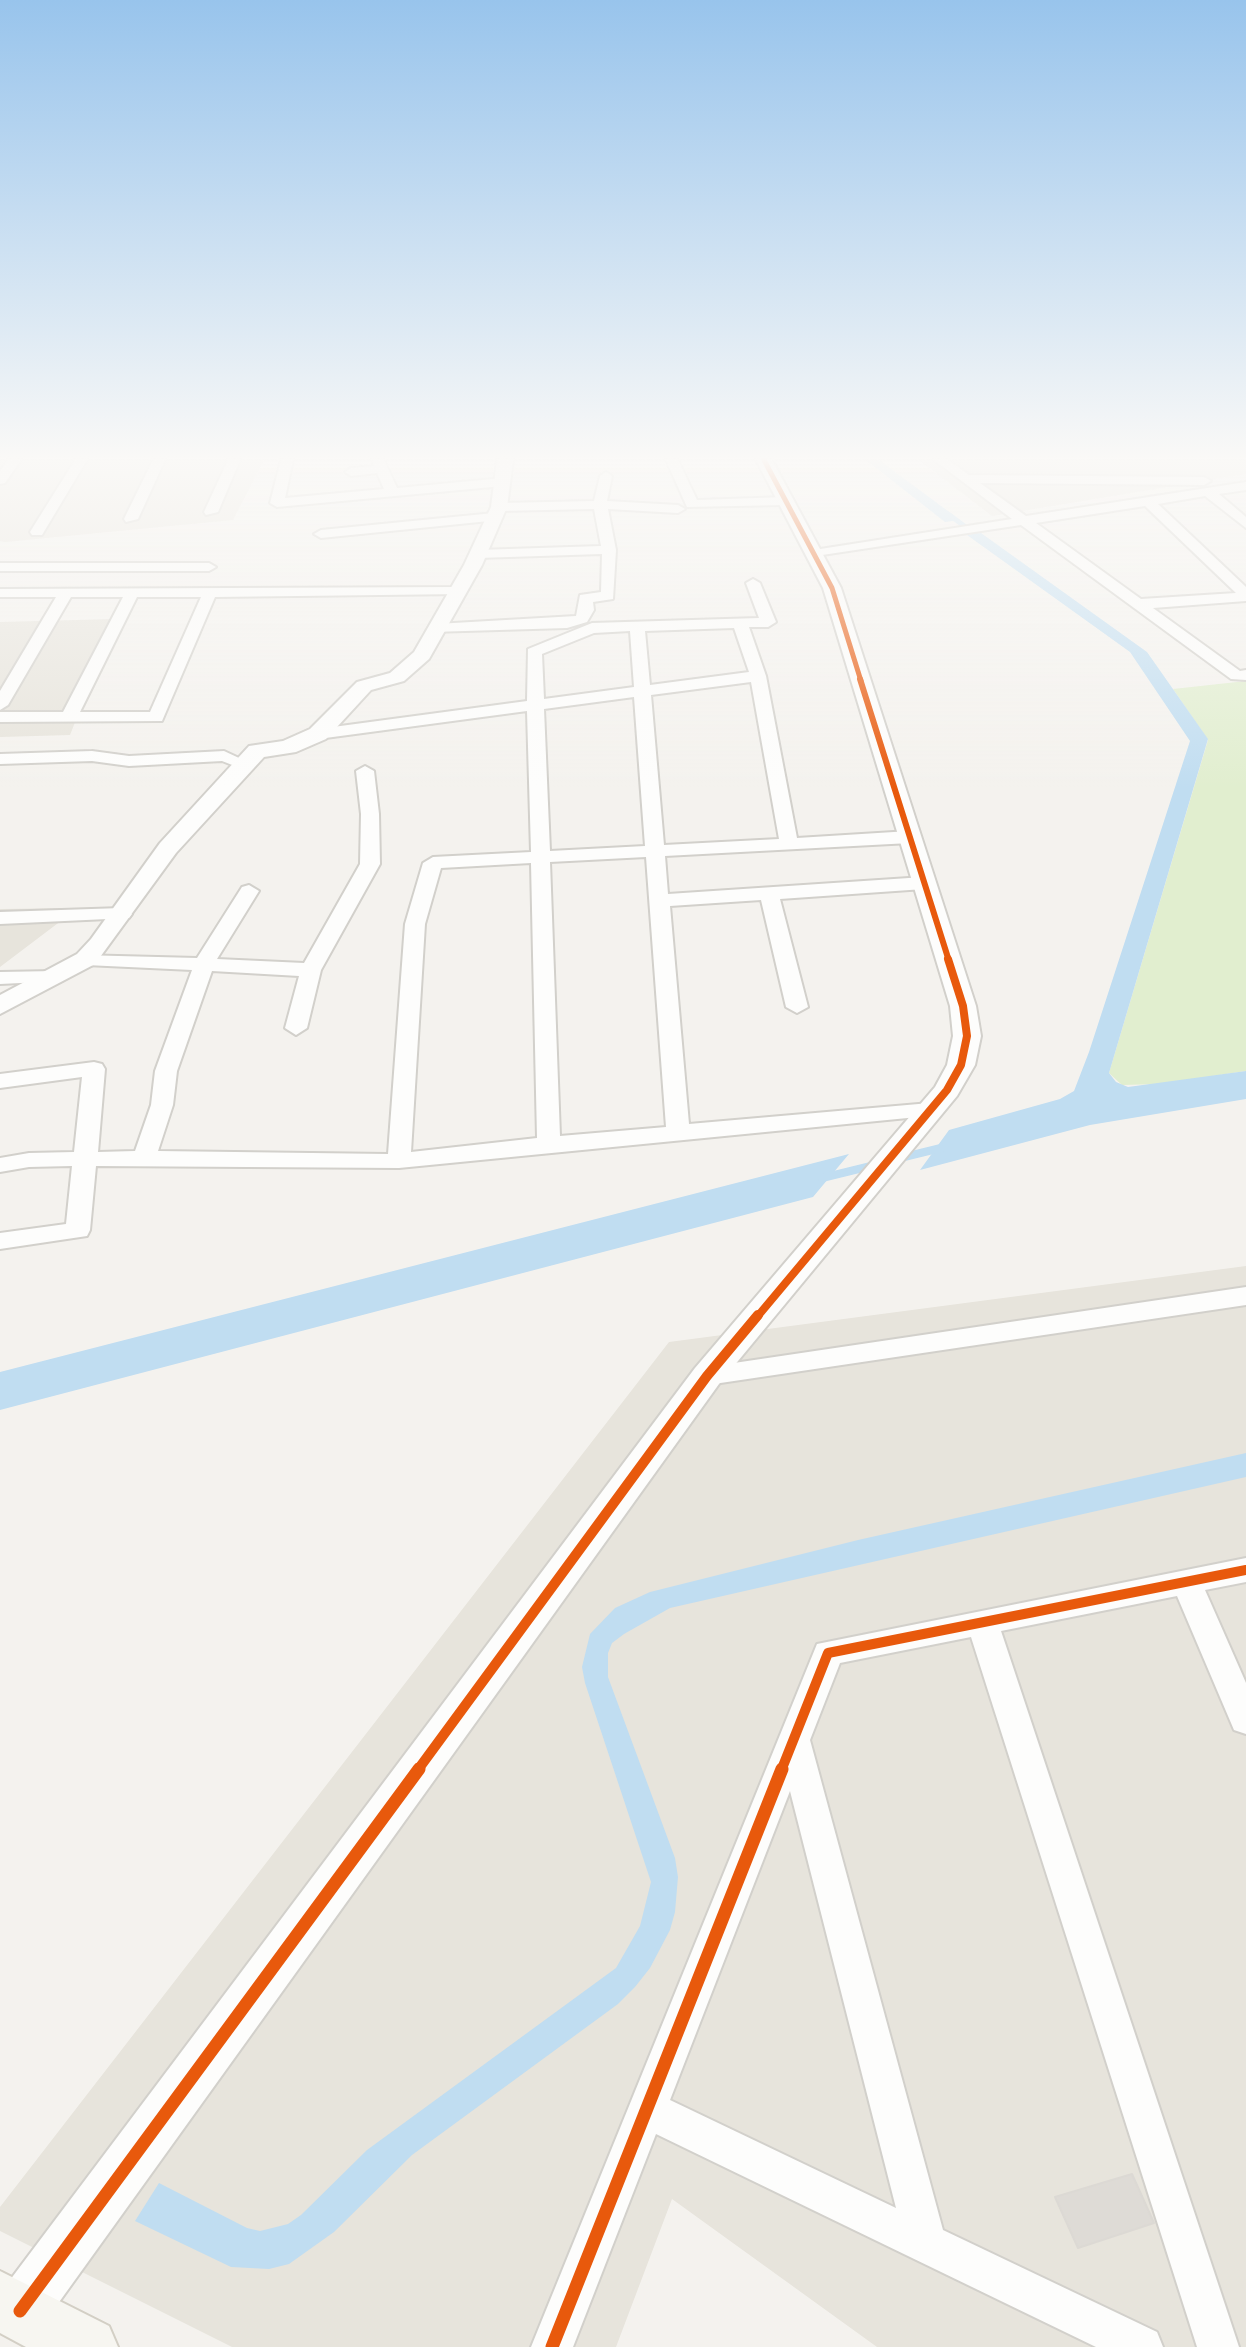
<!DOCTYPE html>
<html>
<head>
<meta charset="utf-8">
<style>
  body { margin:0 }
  canvas { display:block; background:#f4f2ee }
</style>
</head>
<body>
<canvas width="1246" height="2347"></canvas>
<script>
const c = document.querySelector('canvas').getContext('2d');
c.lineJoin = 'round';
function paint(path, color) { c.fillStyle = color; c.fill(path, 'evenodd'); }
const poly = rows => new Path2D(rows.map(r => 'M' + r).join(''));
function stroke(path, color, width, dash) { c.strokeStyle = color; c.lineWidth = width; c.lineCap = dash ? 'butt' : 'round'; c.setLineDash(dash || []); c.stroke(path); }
const residential = poly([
  [0,460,264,460,233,520,5,542,0,541],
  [919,460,1246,460,1246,474,992,516],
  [116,619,70,735,0,737,0,622],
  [78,908,0,967,0,909],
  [1246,1266,1246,2347,877,2347,672,2199,616,2347,232,2347,0,2231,0,2207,669,1342]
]);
const green = poly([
  [1246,681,1246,1071,1159,1084,1122,1085,1109,1073,1208,740,1173,689]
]);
const water = poly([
  [866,460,879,460,960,520,945,522],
  [981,533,1147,652,1208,739,1109,1073,1116,1082,1128,1087,1246,1071,1246,1099,1090,1125,920,1170,949,1130,1060,1099,1074,1091,1089,1052,1190,741,1130,652,967,535],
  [849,1154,813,1197,0,1410,0,1372],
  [1246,1453,1246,1477,670,1608,624,1634,612,1643,608,1653,608,1677,675,1858,678,1877,675,1912,670,1930,650,1968,635,1987,618,2004,412,2155,334,2232,289,2264,269,2269,231,2267,135,2221,159,2183,247,2228,260,2231,288,2224,301,2215,367,2150,616,1968,640,1926,651,1882,585,1683,582,1667,590,1634,615,1608,650,1592,858,1540]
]);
const streamFar1 = poly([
  [948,514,982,539]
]);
const stream = poly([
  [900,1158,945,1147],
  [822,1178,875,1165]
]);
const building = poly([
  [1132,2174,1154,2223,1078,2248,1055,2197,1132,2174]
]);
const minor = poly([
  [8,460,21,460,5,483,0,484,0,471,8,460],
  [75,460,87,460,42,535,32,535,30,532,75,460],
  [153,460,165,460,138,519,126,522,124,519,153,460],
  [228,460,240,460,218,512,206,515,204,512,228,460],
  [281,460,293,460,285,498,384,489,377,473,351,476,345,472,351,468,374,466,372,460,384,460,397,488,503,478,510,482,503,486,277,507,270,503,281,460],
  [666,460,678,460,697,500,786,497,793,501,786,505,687,507,666,460],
  [934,460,948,460,969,475,1204,477,1211,481,1204,485,980,483,1026,516,1246,482,1246,490,1219,494,1246,517,1246,528,1205,496,1158,504,1246,587,1246,601,1153,608,1240,671,1246,670,1246,680,1231,679,1021,525,809,557,809,551,814,550,1012,519,934,460],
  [1145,506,1236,593,1141,599,1036,523,1145,506],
  [606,472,612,476,607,501,678,505,685,509,678,513,608,509,616,550,613,599,593,602,594,610,587,622,567,628,431,632,431,626,436,624,576,616,580,595,601,592,602,554,478,558,471,554,478,550,601,546,594,509,499,511,492,507,499,503,594,501,600,476,606,472],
  [494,513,501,517,499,520,321,538,314,534,321,530,494,513],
  [0,563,209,563,216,567,209,571,0,571,0,563],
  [753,579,760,583,776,622,768,627,749,627,766,676,797,838,910,831,919,837,910,843,665,856,668,894,924,877,934,883,924,889,780,899,808,1007,797,1013,786,1007,761,900,670,906,689,1124,930,1103,938,1105,941,1110,938,1115,399,1168,96,1166,90,1230,87,1236,0,1249,0,1233,66,1224,72,1166,29,1167,0,1172,0,1158,29,1153,74,1152,82,1077,0,1088,0,1074,94,1062,102,1064,105,1069,98,1152,135,1151,151,1105,155,1071,192,970,86,965,76,959,79,955,197,958,242,887,249,885,259,891,217,959,304,963,360,864,361,814,356,771,365,766,374,771,379,814,380,864,321,970,307,1028,296,1035,285,1028,299,976,212,971,177,1071,173,1105,158,1151,388,1154,405,924,423,863,433,857,531,852,527,711,318,739,309,734,318,729,527,701,528,649,592,623,759,618,746,583,753,579],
  [734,628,749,672,650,685,645,631,734,628],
  [630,631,634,687,544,699,542,654,594,633,630,631],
  [751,682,779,839,664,845,651,695,751,682],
  [634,697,645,846,550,851,544,709,634,697],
  [646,857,666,1127,560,1136,550,862,646,857],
  [531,863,537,1138,411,1152,425,924,441,868,531,863],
  [458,587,463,588,463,594,215,597,162,721,0,722,0,712,63,712,123,597,71,597,8,705,0,710,0,691,56,597,0,597,0,589,458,587],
  [137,597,201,597,150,712,80,712,137,597],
  [92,751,129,756,224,751,254,765,245,770,222,761,129,766,92,761,0,764,0,754,92,751],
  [122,908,132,914,129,918,0,924,0,912,122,908],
  [55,971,65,977,62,981,0,984,0,972,55,971],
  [1246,1287,1246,1305,707,1385,697,1383,693,1376,697,1369,707,1367,1246,1287],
  [1246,1558,1246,1582,1205,1590,1246,1683,1246,1734,1234,1730,1177,1596,1001,1631,1239,2347,1197,2347,971,1637,840,1663,810,1740,943,2230,1157,2332,1163,2347,1096,2347,656,2134,573,2347,531,2347,817,1644,1246,1558],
  [790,1791,896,2208,670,2100,790,1791]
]);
const tertiary = poly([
  [497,460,513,460,507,507,482,565,429,659,404,681,371,690,326,739,296,752,264,757,176,853,95,964,0,1014,0,995,77,954,91,939,160,843,249,746,283,741,310,729,357,682,390,673,414,652,464,565,491,507,497,460],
  [756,460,772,460,841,588,976,1006,981,1036,975,1065,957,1096,719,1384,39,2330,20,2337,0,2326,1,2292,695,1368,935,1087,947,1065,953,1036,950,1006,823,588,756,460]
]);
const secondary = poly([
  [0,2271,109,2326,118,2347,26,2347,0,2333,0,2271]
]);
const cyclewayFar4 = poly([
  [764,460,832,588,861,681]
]);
const cyclewayFar3 = poly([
  [860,679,949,961]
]);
const cyclewayFar2 = poly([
  [757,1317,947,1090,961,1065,967,1036,963,1006,948,959]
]);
const cyclewayFar1 = poly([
  [417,1771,707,1376,758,1315],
  [781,1771,828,1653,1246,1570]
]);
const cycleway = poly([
  [20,2311,419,1769],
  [552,2347,782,1769]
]);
paint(residential, '#e7e4dc');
paint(green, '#e1eecf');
paint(water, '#c0ddf1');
stroke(streamFar1, '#c0ddf1', 5);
stroke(stream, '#c0ddf1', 8);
paint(building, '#dedbd6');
stroke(building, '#dcd9d4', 2);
stroke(minor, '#d2d0cb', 4);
stroke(tertiary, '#d2d0cb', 4);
stroke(secondary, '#d3cfc5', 4);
paint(minor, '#fdfdfc');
paint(tertiary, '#fdfdfc');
paint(secondary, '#f7f6f1');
stroke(cyclewayFar4, '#e8590c', 5);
stroke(cyclewayFar3, '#e8590c', 6);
stroke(cyclewayFar2, '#e8590c', 8);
stroke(cyclewayFar1, '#e8590c', 10);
stroke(cycleway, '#e8590c', 13);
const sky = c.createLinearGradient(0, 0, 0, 789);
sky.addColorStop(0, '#98c4ec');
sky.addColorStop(0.58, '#faf9f7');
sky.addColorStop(1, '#faf9f700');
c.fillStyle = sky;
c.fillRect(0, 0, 1246, 789);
</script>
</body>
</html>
